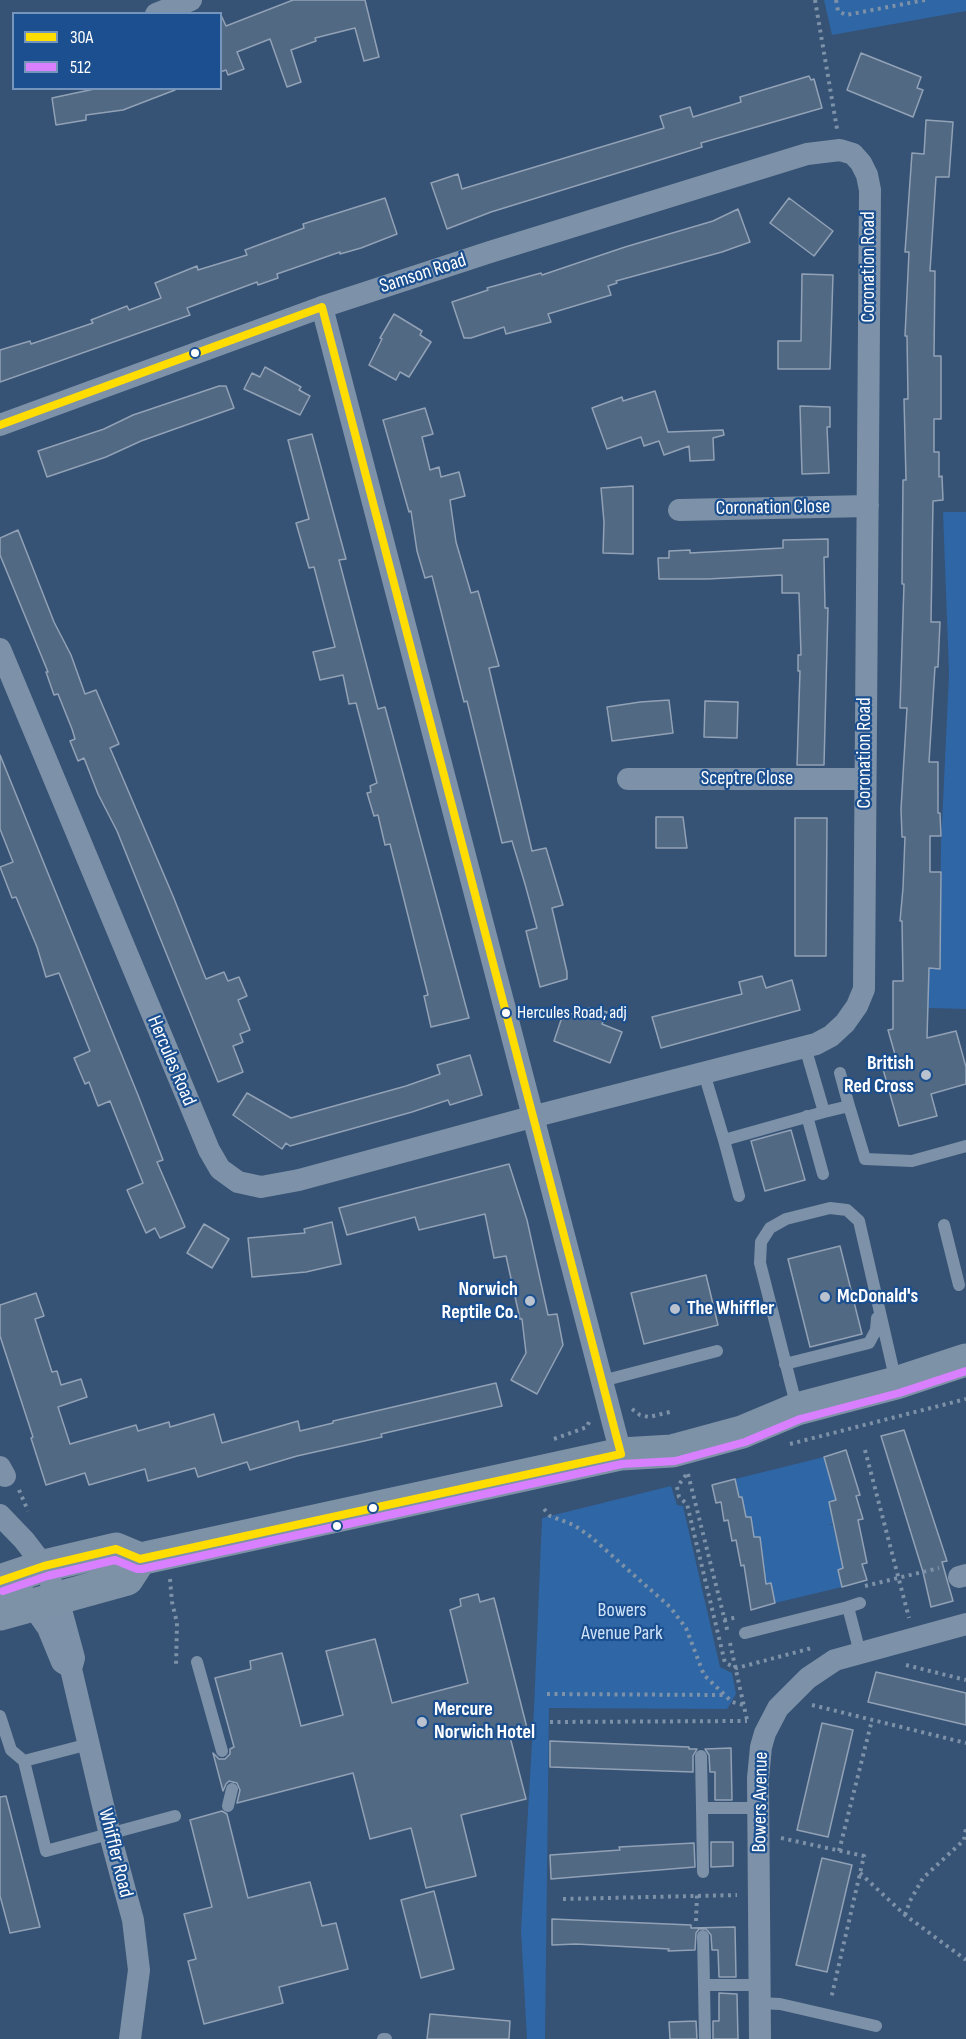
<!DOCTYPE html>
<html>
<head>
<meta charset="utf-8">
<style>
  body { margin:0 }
  #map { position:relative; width:966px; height:2039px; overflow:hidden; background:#365274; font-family:"Sofia Sans Condensed",sans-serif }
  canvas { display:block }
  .legend { position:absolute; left:12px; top:12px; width:210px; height:78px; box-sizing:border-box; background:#1b4f8f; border:2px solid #7695bc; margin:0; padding:8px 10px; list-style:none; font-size:18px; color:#fff }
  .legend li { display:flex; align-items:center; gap:12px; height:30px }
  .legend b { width:30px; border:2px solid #7695bc }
</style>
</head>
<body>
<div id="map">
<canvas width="966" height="2039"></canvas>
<ul class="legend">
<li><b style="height:8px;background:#ffdd01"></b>30A</li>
<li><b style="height:8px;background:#d880ff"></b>512</li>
</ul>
</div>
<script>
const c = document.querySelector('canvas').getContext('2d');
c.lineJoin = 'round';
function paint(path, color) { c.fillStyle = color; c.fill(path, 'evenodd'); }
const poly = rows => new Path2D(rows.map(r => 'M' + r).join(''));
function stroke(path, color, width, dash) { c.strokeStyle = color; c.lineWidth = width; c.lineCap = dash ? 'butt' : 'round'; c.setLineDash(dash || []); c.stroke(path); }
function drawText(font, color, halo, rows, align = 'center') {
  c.font = font + ' "Sofia Sans Condensed",sans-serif'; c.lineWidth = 4.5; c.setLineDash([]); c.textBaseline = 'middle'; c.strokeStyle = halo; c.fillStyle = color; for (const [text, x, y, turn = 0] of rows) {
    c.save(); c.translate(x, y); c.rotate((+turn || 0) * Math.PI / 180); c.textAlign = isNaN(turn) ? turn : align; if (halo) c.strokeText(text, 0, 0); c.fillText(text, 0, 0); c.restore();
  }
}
const green = poly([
  [824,0,966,0,966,11,832,35],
  [943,512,966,512,966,1009,928,1008,929,968,940,968,941,845,949,674],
  [824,1457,836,1500,829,1503,833,1524,828,1525,833,1525,843,1568,834,1571,838,1570,842,1587,775,1603,771,1583,766,1584,760,1537,754,1537,751,1518,746,1518,735,1479],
  [671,1486,677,1505,683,1506,720,1667,732,1673,736,1694,727,1709,549,1708,545,2039,527,2039,521,1930,534,1709,542,1518]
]);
const building = poly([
  [293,0,365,0,379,57,364,61,355,28,315,38,316,41,291,50,301,82,287,87,270,39,237,52,244,69,228,75,226,70,220,72,220,13,226,26,293,0],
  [861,53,921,77,917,88,923,90,913,117,847,90,861,53],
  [809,76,811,80,814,79,822,108,701,143,702,147,491,212,447,229,431,183,458,174,462,189,664,128,660,116,690,107,693,117,741,102,740,97,809,76],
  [99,88,174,88,175,90,123,110,86,115,86,120,56,125,52,98,99,88],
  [926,120,953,122,949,177,936,177,930,271,935,271,934,356,941,356,941,419,934,419,934,452,939,452,939,477,942,476,943,500,933,501,931,622,940,622,938,667,935,667,929,762,938,762,938,813,940,813,941,836,930,836,930,872,941,872,940,969,929,968,927,1038,956,1031,966,1067,966,1084,931,1094,937,1116,899,1126,881,1062,896,1058,888,1030,893,1029,893,981,903,981,902,921,900,921,903,888,905,837,902,837,901,809,907,708,900,708,904,584,902,584,903,480,906,480,904,399,908,399,907,336,905,336,909,252,905,252,912,153,924,154,926,120],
  [385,198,397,234,361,248,340,254,340,252,277,274,278,278,258,285,257,282,187,308,190,315,0,382,0,350,30,341,31,344,93,323,91,320,127,306,129,310,161,298,155,283,197,266,198,270,247,255,245,250,304,228,303,224,385,198],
  [789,198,833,231,814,256,770,223,789,198],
  [738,209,750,242,722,252,616,281,617,283,608,286,611,295,548,314,551,322,506,334,504,327,471,338,464,338,452,302,488,290,487,288,541,273,542,275,625,247,713,221,738,209],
  [802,274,833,275,830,369,778,369,778,341,801,341,802,274],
  [394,314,422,331,420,335,431,342,409,377,400,372,396,380,369,365,382,339,380,338,394,314],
  [265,367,301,387,299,390,310,396,300,415,244,389,252,373,260,377,265,367],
  [219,386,226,386,234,408,141,441,106,457,47,477,38,451,104,429,133,415,219,386],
  [655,391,668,432,723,430,724,435,713,438,714,460,690,461,689,446,664,455,659,441,644,446,641,437,607,449,592,408,622,397,623,401,655,391],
  [800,406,830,407,830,427,827,427,829,473,802,474,800,406],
  [425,408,433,434,422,437,430,470,439,467,441,477,459,472,465,496,450,500,456,542,471,593,478,591,499,666,489,668,532,851,546,848,563,905,552,908,567,972,567,979,540,987,526,931,537,928,525,884,512,841,502,843,467,701,464,702,432,576,425,578,417,551,411,511,409,512,383,420,425,408],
  [312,434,346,559,339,560,378,709,385,707,469,1018,431,1027,424,996,428,995,390,844,385,845,378,815,374,816,367,793,371,792,370,786,377,783,356,703,349,704,343,675,320,680,313,652,335,647,314,567,309,568,296,523,309,519,288,440,312,434],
  [633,486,633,554,603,553,604,522,601,488,633,486],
  [18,530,54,622,71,655,85,694,96,690,119,744,110,748,173,896,206,979,224,972,228,981,239,977,247,996,238,1000,250,1030,240,1034,243,1042,233,1046,243,1072,218,1082,117,831,98,794,84,758,78,761,70,741,75,739,72,729,58,694,54,695,46,672,48,672,0,555,0,538,18,530],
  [828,539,828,557,824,557,825,608,828,608,824,765,797,765,800,671,798,671,798,655,801,655,799,593,782,593,782,575,708,579,659,579,658,558,669,558,669,551,690,550,690,553,783,548,783,540,828,539],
  [669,700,673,733,612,741,607,707,640,702,669,700],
  [705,701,738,702,737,738,704,737,705,701],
  [0,755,138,1095,163,1160,157,1162,185,1227,160,1238,155,1228,146,1233,127,1190,143,1183,110,1101,98,1106,89,1082,85,1084,74,1058,90,1051,59,973,46,977,37,947,16,897,12,898,0,867,13,862,0,829,0,755],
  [656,817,683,817,687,848,656,848,656,817],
  [795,818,827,818,826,956,795,956,795,818],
  [762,976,766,988,792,980,800,1010,661,1048,652,1017,742,994,739,982,762,976],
  [589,1008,607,1012,602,1024,622,1032,610,1063,554,1041,564,1011,585,1019,589,1008],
  [470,1055,482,1095,450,1105,448,1100,412,1112,290,1146,286,1143,282,1149,233,1115,247,1093,291,1118,406,1086,440,1074,437,1065,470,1055],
  [791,1130,805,1180,765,1191,751,1141,791,1130],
  [509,1164,527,1220,548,1315,557,1314,563,1345,537,1394,511,1380,526,1353,522,1319,520,1319,506,1256,494,1258,485,1214,419,1230,415,1217,347,1235,339,1208,509,1164],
  [332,1222,341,1264,306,1272,252,1277,248,1238,305,1233,304,1229,332,1222],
  [204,1224,229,1239,212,1268,187,1253,204,1224],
  [840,1246,862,1334,810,1347,788,1259,840,1246],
  [706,1275,718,1325,644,1344,631,1293,706,1275],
  [36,1293,44,1316,35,1319,52,1372,57,1371,61,1385,81,1379,87,1397,58,1407,70,1444,136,1425,138,1431,169,1422,170,1427,214,1414,222,1443,298,1421,300,1431,333,1423,333,1421,496,1383,502,1406,381,1434,382,1437,297,1456,250,1470,247,1462,198,1477,195,1468,148,1481,145,1469,89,1485,85,1473,46,1485,31,1438,33,1437,0,1336,0,1305,36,1293],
  [904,1430,947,1561,942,1562,953,1601,931,1607,923,1572,881,1436,904,1430],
  [846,1450,860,1495,856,1496,863,1519,858,1520,867,1563,862,1564,867,1580,842,1587,838,1570,843,1568,829,1502,836,1500,824,1457,846,1450],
  [735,1479,739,1497,742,1497,746,1517,751,1517,754,1537,760,1537,766,1584,771,1583,775,1603,751,1610,744,1565,741,1566,736,1540,732,1541,728,1520,724,1521,721,1502,716,1503,712,1485,735,1479],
  [478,1594,480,1602,494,1598,527,1728,509,1733,526,1799,461,1815,476,1876,426,1888,411,1828,370,1839,353,1773,237,1803,240,1790,237,1783,229,1781,226,1784,223,1791,213,1753,219,1759,225,1759,230,1754,230,1749,234,1747,215,1678,251,1669,250,1661,282,1653,301,1726,343,1715,326,1651,375,1639,392,1703,468,1683,450,1610,461,1606,460,1599,478,1594],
  [876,1672,966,1693,966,1725,868,1702,876,1672],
  [822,1723,853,1730,828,1837,797,1830,822,1723],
  [550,1741,689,1747,689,1749,697,1749,693,1756,693,1772,550,1767,550,1741],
  [731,1748,732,1800,715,1800,715,1772,710,1772,709,1755,705,1749,731,1748],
  [6,1796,40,1927,10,1933,0,1896,0,1797,6,1796],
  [222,1811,227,1814,248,1898,310,1882,322,1926,336,1923,348,1969,279,1987,283,2003,204,2024,188,1961,196,1959,184,1914,212,1907,190,1820,222,1811],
  [711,1842,733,1842,733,1866,711,1867,711,1842],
  [694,1843,695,1867,551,1879,550,1855,620,1850,619,1847,694,1843],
  [822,1858,852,1865,827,1972,796,1965,822,1858],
  [434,1891,454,1969,421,1978,401,1900,434,1891],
  [552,1919,691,1925,691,1928,735,1927,736,1977,719,1977,718,1950,712,1950,711,1935,706,1929,699,1929,696,1933,695,1950,668,1951,669,1949,576,1944,552,1945,552,1919],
  [719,1993,737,1994,738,2039,713,2039,713,2021,719,2021,719,1993],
  [430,2014,510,2021,509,2039,427,2039,430,2014],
  [696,2021,697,2039,670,2039,669,2022,696,2021]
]);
const path = poly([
  [815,0,837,129],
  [836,0,838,11,846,15,925,0],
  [632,1409,640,1415,649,1417,674,1411],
  [554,1439,587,1427,589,1422],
  [790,1444,966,1399],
  [865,1450,909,1618],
  [688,1474,728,1633],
  [686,1475,677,1487,679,1497,687,1504,725,1663,737,1668,812,1648],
  [19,1490,28,1511],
  [544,1509,550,1516,574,1525,591,1537,670,1607,686,1628,704,1675,732,1702,744,1705],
  [170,1579,172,1602,177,1623,176,1668],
  [865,1586,939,1568],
  [724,1620,738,1617],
  [730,1643,747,1720],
  [906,1665,966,1680],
  [547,1694,724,1695],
  [812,1705,966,1743],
  [550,1722,747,1721],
  [781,1838,864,1856,831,1999],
  [839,1851,872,1720],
  [860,1873,905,1915,966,1960],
  [563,1899,737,1895],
  [905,1915,910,1901,923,1878,964,1840,966,1828],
  [696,1921,697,1895]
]);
const lane = poly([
  [704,1073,724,1140,824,1112,805,1047],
  [849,1106,865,1159,912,1161,966,1146],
  [824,1112,849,1106,840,1073],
  [807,1116,823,1174],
  [724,1140,739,1196],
  [944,1225,959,1285],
  [785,1364,869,1343,876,1330,877,1318],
  [602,1381,717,1351],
  [797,1408,760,1263,761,1242,770,1228,786,1219,830,1208,847,1210,859,1221,896,1382],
  [848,1607,860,1603],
  [745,1633,848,1607,860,1653],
  [197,1662,222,1751],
  [0,1716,11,1750,24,1761],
  [89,1744,24,1761,46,1851,175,1816],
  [701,1756,702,1808,758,1808],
  [228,1806,232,1789],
  [702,1808,703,1872],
  [703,1936,704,1985,760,1985],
  [704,1985,705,2039],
  [760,2003,780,2004,876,2026],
  [383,2039,386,2039]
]);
const street = poly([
  [156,14,191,0],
  [322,307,621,1454],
  [0,425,322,307,490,252,807,154,840,150,853,154,861,163,867,175,870,190,864,989,857,1006,845,1023,831,1036,816,1044,524,1119,299,1180,261,1187,238,1182,220,1169,209,1150,0,649],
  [679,510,868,506],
  [628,779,865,779],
  [0,1467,5,1476],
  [0,1515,24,1540,44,1566,58,1599,74,1658,71,1669,110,1835,133,1920,139,1970,130,2039],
  [959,1577,966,1575],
  [25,1595,48,1628,62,1662,65,1664],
  [760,2039,758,1778,761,1747,765,1733,778,1708,808,1678,835,1660,966,1624]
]);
const highway = poly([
  [0,1581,44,1566,116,1549,140,1559,621,1454,672,1451,742,1432,797,1409,896,1383,966,1360],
  [0,1614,127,1579,140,1559]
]);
const bus1 = poly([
  [0,425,322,307,621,1454,140,1559,116,1549,44,1566,0,1581]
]);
const bus2 = poly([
  [3,1591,47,1576,115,1560,137,1569,142,1569,622,1464,675,1461,745,1442,800,1419,899,1393,966,1371]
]);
const markers = [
  [195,353,5,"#fff"],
  [506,1013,5,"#fff"],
  [926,1075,6,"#b9c2ce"],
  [825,1297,6,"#b9c2ce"],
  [530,1301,6,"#b9c2ce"],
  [675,1309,6,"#b9c2ce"],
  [373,1508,5,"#fff"],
  [337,1526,5,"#fff"],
  [422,1722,6,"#b9c2ce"]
];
const busNames = [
  ["Hercules Road, adj",517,1013]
];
const streetNames = [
  ["Coronation Road",869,267,-90],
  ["Samson Road",423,274,-18],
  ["Coronation Close",773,508,-1],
  ["Coronation Road",865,753,-90],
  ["Sceptre Close",747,779],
  ["Hercules Road",171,1061,67],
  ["Bowers Avenue",761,1802,-89],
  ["Whiffler Road",115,1853,76]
];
const poiNames = [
  ["British",914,1064,"right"],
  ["Red Cross",914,1087,"right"],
  ["Norwich",518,1290,"right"],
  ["Reptile Co.",518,1313,"right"],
  ["McDonald's",837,1297],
  ["The Whiffler",687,1309],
  ["Mercure",434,1710],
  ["Norwich Hotel",434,1733]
];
const parkNames = [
  ["Bowers",622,1611],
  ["Avenue Park",622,1634]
];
paint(green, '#2f66a5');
paint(building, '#526984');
stroke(building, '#92a2b6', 1.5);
stroke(path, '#7d92a8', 4, [3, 4.5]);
stroke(lane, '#7d92a8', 12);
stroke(street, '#7d92a8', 22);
stroke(highway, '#7e92a7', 33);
stroke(bus1, '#ffdd01', 8);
stroke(bus2, '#d880ff', 8);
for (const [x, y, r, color] of markers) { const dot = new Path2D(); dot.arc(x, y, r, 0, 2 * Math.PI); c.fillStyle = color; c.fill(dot); stroke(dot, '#1b4f8f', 2); }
drawText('18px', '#fff', '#1b4f8f', busNames, 'left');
drawText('20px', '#fff', '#1b4f8f', streetNames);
drawText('bold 20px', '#fff', '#1b4f8f', poiNames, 'left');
drawText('20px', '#cfe3fa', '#1b4f8f', parkNames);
</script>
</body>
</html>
